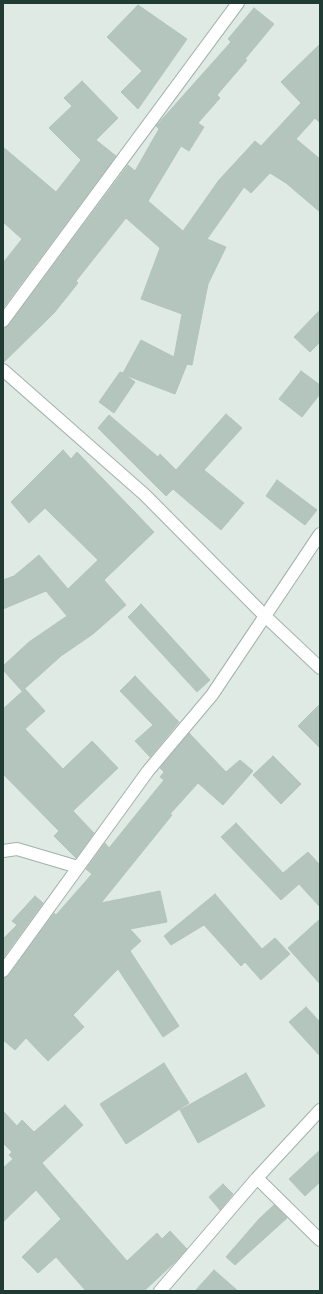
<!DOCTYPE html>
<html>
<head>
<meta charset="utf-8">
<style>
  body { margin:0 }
  #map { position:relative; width:323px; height:1294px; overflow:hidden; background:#dfeae5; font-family:Roboto,sans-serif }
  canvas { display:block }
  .frame { position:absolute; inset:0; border:4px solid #203a34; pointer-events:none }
</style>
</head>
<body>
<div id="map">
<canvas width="323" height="1294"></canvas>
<div class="frame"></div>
</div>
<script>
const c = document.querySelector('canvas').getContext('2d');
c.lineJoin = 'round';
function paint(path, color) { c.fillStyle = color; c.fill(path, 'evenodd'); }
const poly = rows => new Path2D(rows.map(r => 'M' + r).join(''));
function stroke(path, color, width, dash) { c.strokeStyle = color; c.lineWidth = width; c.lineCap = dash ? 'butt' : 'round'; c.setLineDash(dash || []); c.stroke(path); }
const building = poly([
  [138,5,187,39,138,109,121,92,142,71,107,37,138,5],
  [254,8,274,24,245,59,247,60,217,95,220,98,198,123,204,127,189,151,181,146,148,201,183,231,219,180,255,141,261,146,301,103,281,82,320,44,320,123,315,118,296,139,320,159,320,212,286,183,270,173,251,193,244,187,207,239,226,247,208,284,192,365,187,364,175,394,125,375,135,382,114,413,99,402,120,372,123,373,141,340,174,357,182,314,141,299,160,248,126,218,76,281,78,283,54,313,3,363,3,328,9,325,128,165,135,171,159,129,156,126,231,42,228,39,254,8],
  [82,81,118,118,96,140,116,156,3,308,3,263,22,239,3,222,3,147,56,192,81,160,49,128,72,106,64,98,82,81],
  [320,310,320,342,310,352,294,337,320,310],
  [301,371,320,385,320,394,302,417,279,399,301,371],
  [226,414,242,428,204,470,244,503,221,530,173,489,166,496,98,428,109,415,158,457,160,454,176,470,226,414],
  [63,450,71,459,77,452,154,532,104,580,126,605,93,634,61,656,22,691,3,670,3,666,29,642,67,616,46,591,3,609,3,580,14,576,39,555,68,589,98,560,45,508,29,523,11,502,63,450],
  [277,480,317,510,305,525,266,496,277,480],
  [141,604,210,680,197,692,128,617,141,604],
  [135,676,179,722,150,757,135,741,153,725,120,691,135,676],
  [25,689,45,711,25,729,63,769,92,741,118,768,73,811,94,833,76,858,54,836,59,831,3,774,3,709,25,689],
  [320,704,320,748,298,726,320,704],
  [189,733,226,772,240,760,253,771,223,805,198,783,170,814,172,815,101,903,160,891,167,922,130,929,141,941,130,951,179,1026,163,1037,118,969,73,1015,84,1027,48,1061,26,1038,15,1050,3,1040,3,978,9,975,54,913,56,915,92,874,86,869,105,843,109,848,164,780,160,777,164,772,160,768,189,733],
  [273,756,301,784,281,804,253,775,273,756],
  [236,823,283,873,308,852,320,865,320,907,299,884,281,900,221,837,236,823],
  [215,894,262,949,275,938,290,954,261,980,245,962,241,966,204,925,171,945,164,936,215,894],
  [35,896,43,903,3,958,3,939,17,925,12,921,35,896],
  [320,919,320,984,288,948,320,919],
  [306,1007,320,1022,320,1056,289,1022,306,1007],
  [164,1063,189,1103,126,1144,100,1104,164,1063],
  [246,1073,265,1106,198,1143,180,1110,246,1073],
  [65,1105,83,1125,42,1163,127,1261,157,1233,162,1239,170,1231,187,1249,174,1263,144,1291,86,1291,56,1257,38,1273,22,1257,61,1219,36,1190,3,1222,3,1168,13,1159,9,1155,12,1152,3,1143,3,1111,17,1126,22,1120,34,1132,65,1105],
  [320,1150,320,1182,305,1196,289,1179,320,1150],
  [223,1184,233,1194,220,1210,209,1197,223,1184],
  [274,1205,287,1218,235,1265,226,1257,259,1219,274,1205],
  [214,1270,238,1291,195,1291,214,1270]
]);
const street = poly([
  [3,321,238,3],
  [3,370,145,495,265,616,320,668],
  [3,851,17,849,78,867],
  [3,971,148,771,212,695,320,534],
  [257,1178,320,1240],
  [160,1291,257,1178,320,1110]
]);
paint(building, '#b4c5be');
stroke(building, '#b1c4bc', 1);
stroke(street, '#a2b2ac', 14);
stroke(street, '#fff', 12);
</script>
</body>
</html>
